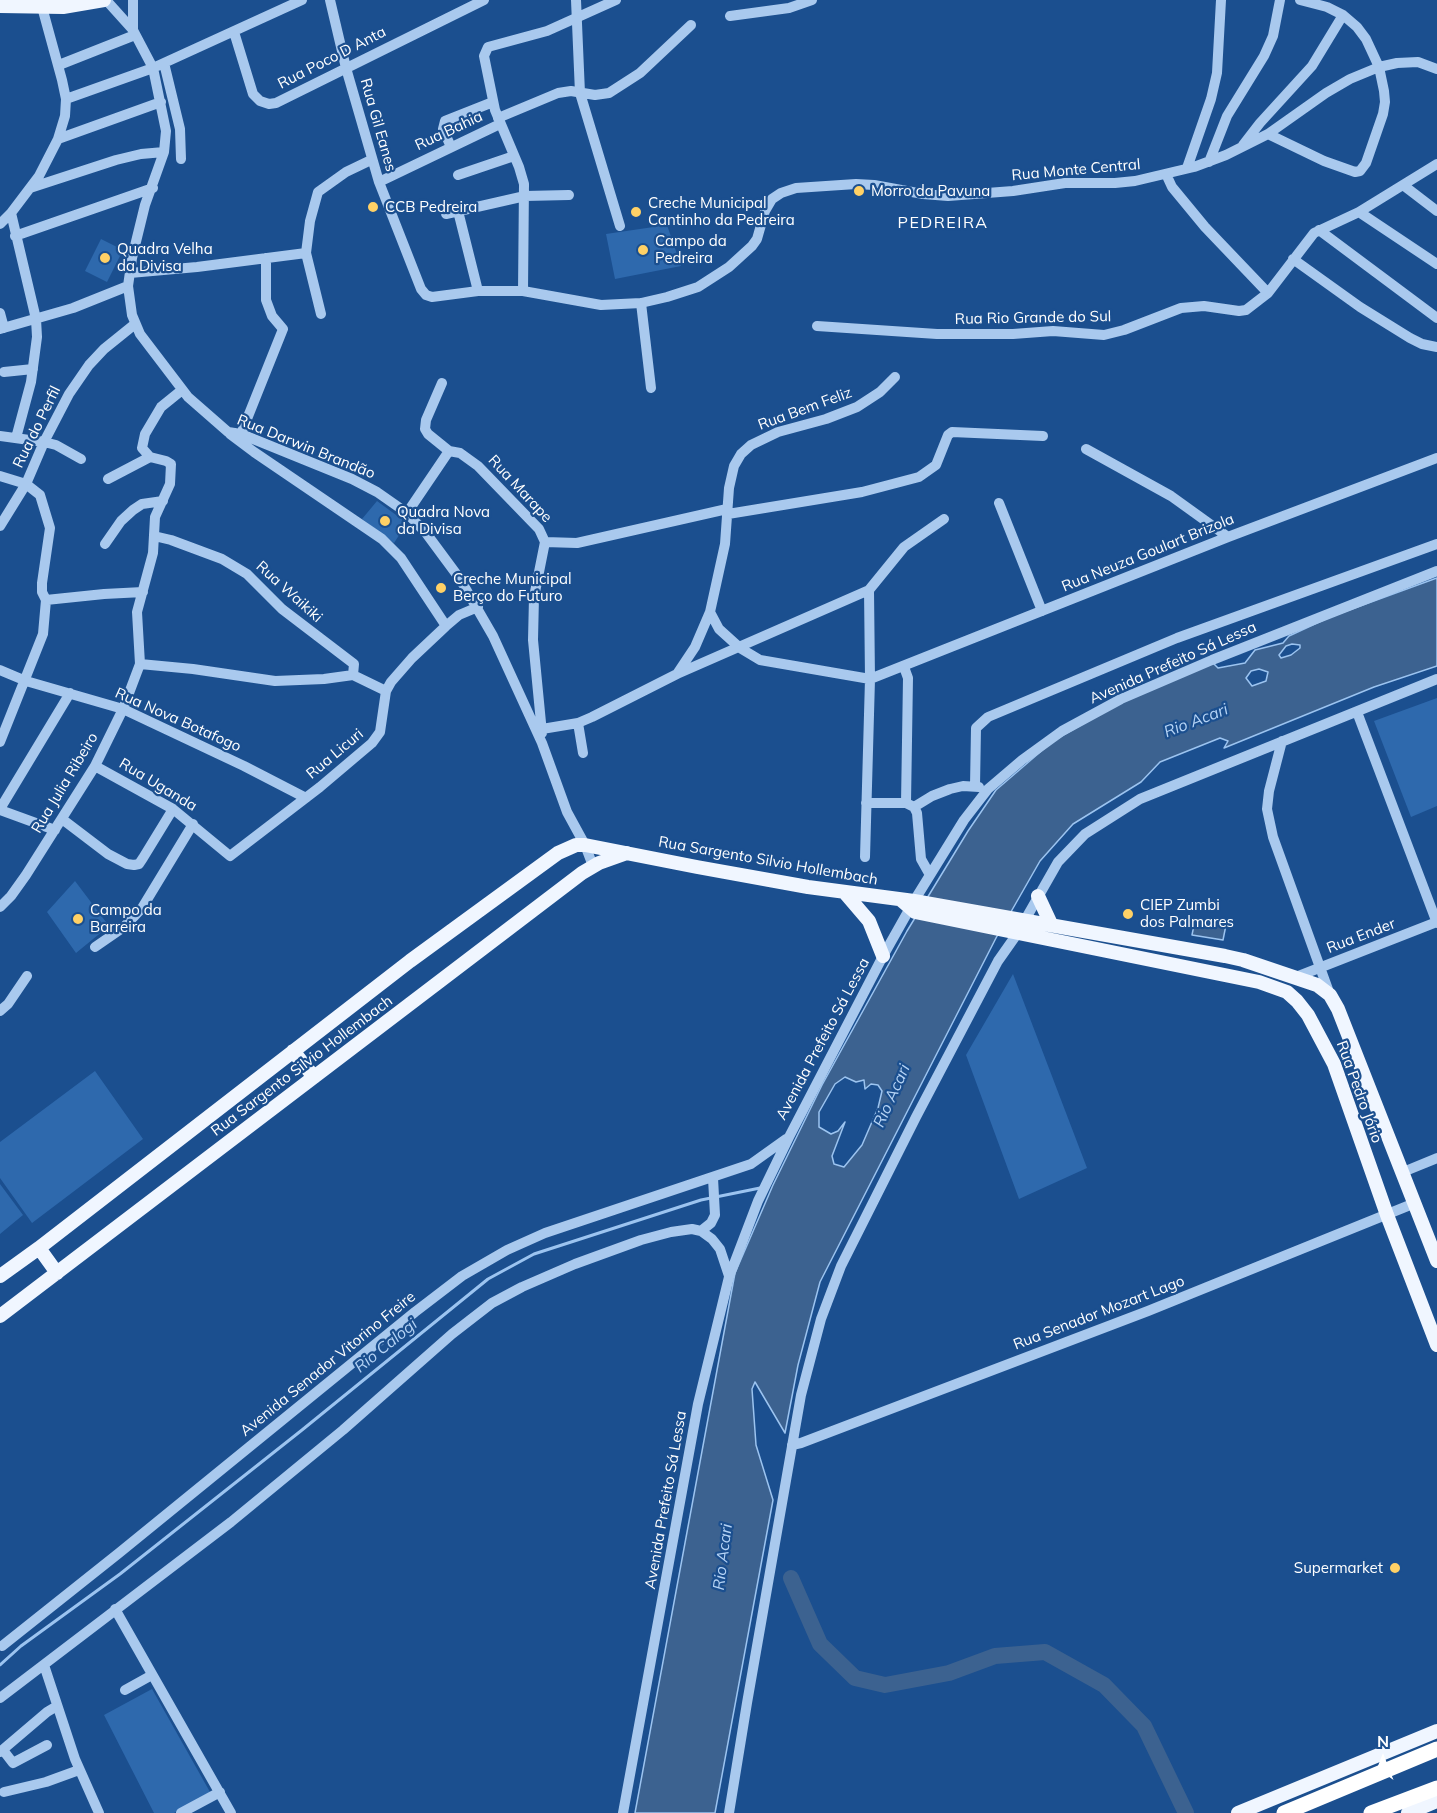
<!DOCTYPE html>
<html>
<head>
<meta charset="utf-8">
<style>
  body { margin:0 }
  #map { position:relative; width:1437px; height:1813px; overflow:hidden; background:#1b4f8f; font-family:Mulish,sans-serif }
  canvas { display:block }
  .north { position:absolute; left:1353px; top:1729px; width:60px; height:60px; -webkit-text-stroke:4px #1b4f8f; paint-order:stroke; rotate:0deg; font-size:16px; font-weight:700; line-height:24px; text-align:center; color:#fff }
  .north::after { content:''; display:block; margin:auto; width:21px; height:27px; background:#fff; clip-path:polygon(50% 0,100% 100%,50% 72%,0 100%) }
</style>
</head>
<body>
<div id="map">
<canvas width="1437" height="1813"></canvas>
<div class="north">N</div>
</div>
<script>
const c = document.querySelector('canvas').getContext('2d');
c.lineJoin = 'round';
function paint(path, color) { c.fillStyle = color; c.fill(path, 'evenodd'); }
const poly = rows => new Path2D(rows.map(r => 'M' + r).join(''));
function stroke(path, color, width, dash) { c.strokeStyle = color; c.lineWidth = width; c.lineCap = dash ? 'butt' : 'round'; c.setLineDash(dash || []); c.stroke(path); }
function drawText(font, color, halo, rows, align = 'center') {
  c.font = font + ' Mulish,sans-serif'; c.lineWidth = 4.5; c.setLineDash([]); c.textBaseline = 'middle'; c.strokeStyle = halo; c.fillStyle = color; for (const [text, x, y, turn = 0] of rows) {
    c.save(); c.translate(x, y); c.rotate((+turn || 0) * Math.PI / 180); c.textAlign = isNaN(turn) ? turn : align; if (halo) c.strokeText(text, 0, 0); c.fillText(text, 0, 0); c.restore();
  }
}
const green = poly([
  [667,225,681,266,615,279,606,234],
  [101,239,123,250,107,282,85,271],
  [377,501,407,523,394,543,362,519],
  [1437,698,1437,806,1411,817,1374,721],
  [75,881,109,926,76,953,47,912],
  [1013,974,1087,1168,1019,1199,966,1055],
  [95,1071,143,1139,32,1223,0,1178,0,1142],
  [0,1184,23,1215,0,1234],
  [152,1689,210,1792,174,1813,154,1813,104,1715]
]);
const water = poly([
  [1437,578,1437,666,1374,687,1224,748,1228,741,1220,738,1160,762,1141,782,1073,824,1040,861,996,938,820,1282,798,1365,785,1433,755,1382,752,1389,756,1445,773,1500,715,1813,635,1813,735,1273,773,1185,822,1085,907,931,968,831,996,790,1053,741,1140,691,1213,663,1218,668,1245,663,1255,650,1283,643,1289,636,1330,617,1437,578],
  [1292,644,1300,645,1300,648,1291,655,1281,658,1279,655,1286,646,1292,644],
  [1259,669,1268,672,1266,681,1252,686,1246,678,1251,671,1259,669],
  [845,1077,856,1082,864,1080,865,1089,871,1084,878,1085,882,1091,878,1108,862,1145,844,1167,834,1164,832,1156,845,1122,838,1131,831,1134,819,1127,819,1112,835,1084,845,1077],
  [1195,920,1226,925,1223,940,1192,935,1195,920]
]);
const stream = poly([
  [0,1665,21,1646,120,1574,302,1430,488,1279,534,1254,701,1200,760,1188]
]);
const river = poly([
  [791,1578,820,1644,855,1678,885,1685,949,1673,995,1656,1045,1652,1104,1685,1144,1726,1186,1813]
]);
const minor = poly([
  [106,0,133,30],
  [133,0,133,30,153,68,166,131,164,152,145,205,132,258,128,286,132,315,140,334,188,397,228,432,241,434,352,479,377,492,407,513,426,533,460,579,493,636,542,743,567,812,585,845,593,866],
  [330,0,346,68,379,182,421,289,426,295,432,297,478,291,523,291,601,305,641,303,667,297,698,287,729,267,752,246,757,239,765,211,772,199,781,193,796,188,856,184,874,185,923,194,948,196,1013,191,1065,183,1115,183,1135,181,1194,167,1226,155,1268,134,1326,93,1350,79,1379,67,1397,63,1418,62,1437,69],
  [576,0,580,93,620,226],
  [730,16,789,8,812,0],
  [234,32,253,94,260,101,269,104,276,103,484,0],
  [164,63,180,129,181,159],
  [59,65,135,35],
  [66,99,153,68,302,0],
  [498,118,558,93,571,91,595,95,609,93,640,73,691,25],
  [1268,134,1324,161,1355,172,1360,171,1366,163,1383,114,1385,102,1384,91,1379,67,1366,39,1357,27,1343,15,1327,7,1300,0],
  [58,139,161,102],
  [1243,145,1260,123,1312,66,1343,15],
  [451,147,443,129,445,121,493,102],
  [1209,162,1227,116,1264,56,1273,36,1280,0],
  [1187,168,1211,99,1217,73,1221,0],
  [1166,174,1172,187,1205,227,1268,293],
  [458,175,514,156],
  [379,182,500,124],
  [1403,185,1437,211],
  [30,188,116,160,141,154,164,152],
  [458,211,478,291],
  [1359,212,1437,264],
  [11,213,36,319,37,337,31,382,16,438],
  [446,214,525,196,569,195],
  [0,224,11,213,39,176,58,139,65,116,66,99,62,80,42,7],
  [1319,230,1437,318],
  [15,236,153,188],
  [1293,259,1360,307,1410,338,1422,344,1437,347],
  [130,273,197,267,306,253],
  [523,291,524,184,519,167,495,110,484,56,488,47,547,31,616,0],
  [641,303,651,388],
  [0,313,4,328],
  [321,314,306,253,310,221,318,192,346,172,371,160],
  [817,326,937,334,1013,334,1053,331,1104,335,1124,330,1181,308,1204,306,1239,311,1246,310,1268,293,1314,233,1359,212,1437,164],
  [0,329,73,308,128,286],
  [4,372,33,369],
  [442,383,426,420,425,429,428,434,449,451,460,453,478,466,539,529,545,542,534,597,533,640,542,733],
  [230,434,254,452,382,539,401,558,446,626],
  [241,434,283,329,272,316,266,300,266,258],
  [0,436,44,442,56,445,81,459],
  [1086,449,1171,496,1228,537],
  [150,457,142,448,145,434,161,407,182,390],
  [0,476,26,484,40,495,50,528,42,583,42,592,46,600,43,634,0,742],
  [999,503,1042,611],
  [407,513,449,451],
  [728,514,862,492,919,477,936,465,948,435,952,432,1043,436],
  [0,526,26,484,44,442,69,394,89,365,104,349,135,324],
  [154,536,171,540,222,559,247,574,282,609,354,664,353,675,386,691],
  [545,542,577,543,727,509],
  [105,544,121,521,133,510,142,504,163,501],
  [46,600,104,594,143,592],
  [710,612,725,544,729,488,734,466,741,454,751,445,778,432,826,419,857,407,880,392,895,377],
  [140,664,193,669,275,681,324,679,353,675],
  [904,667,908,678,906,803],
  [0,670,26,681,123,709,244,766,306,798],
  [677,674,695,647,710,612,719,629,740,648,760,660,870,679,1228,537,1437,458],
  [1357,712,1437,923],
  [578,723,583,753],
  [542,729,578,723,592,717,677,674,869,590,904,547,944,519],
  [1282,741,1269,791,1267,809,1273,837,1330,995],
  [95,766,173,809,230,856,320,787,372,743,380,732,386,691,391,682,412,658,446,626,459,615,478,607],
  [975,786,976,728,988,717,1177,638,1437,544],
  [866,803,906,803,914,807,917,813,921,859,930,875],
  [914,807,932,796,950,789,963,786,979,787],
  [0,809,70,693],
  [0,810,55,830],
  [62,819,108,854,127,864,134,865,139,864,143,858,173,809],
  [865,857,870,679,869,590],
  [0,907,11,896,26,875,95,766,123,709,140,664,137,612,153,553,155,517,170,484,171,464,166,461,150,457,108,479],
  [95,947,124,927,142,908,193,824],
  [1296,977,1437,922],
  [0,1011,8,1004,27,976],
  [1403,1172,1437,1158],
  [701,1231,711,1223,715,1215,713,1178],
  [792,1445,801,1443,1148,1311,1415,1203],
  [115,1609,231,1813],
  [2,1646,119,1553,415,1312,462,1276,507,1250,545,1233,751,1164,786,1139],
  [44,1665,75,1759,99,1813],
  [125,1690,152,1675],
  [0,1698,231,1522,343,1430,452,1334,492,1303,522,1287,575,1264,641,1240,671,1232,692,1229,701,1231,712,1239,720,1249,729,1276],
  [3,1750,13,1763,47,1745],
  [0,1752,47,1712,57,1706],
  [4,1792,46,1782,79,1770],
  [181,1813,220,1792],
  [623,1813,698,1404,729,1277,758,1201,789,1137,883,956,914,901,964,820,988,789,1022,760,1062,731,1121,699,1212,660,1437,571],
  [729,1813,747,1703,801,1395,821,1319,841,1266,916,1117,998,961,1017,934,1058,862,1085,834,1140,799,1437,679]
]);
const major = poly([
  [0,6,63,7,104,0],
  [845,893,869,921,883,956],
  [1038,896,1051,924],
  [901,900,915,912,1259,982,1287,992,1297,1001,1308,1015,1334,1064,1387,1215,1437,1345],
  [293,1051,314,1077],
  [39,1248,57,1273],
  [0,1276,39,1248,410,961,558,853,576,845,585,845,697,867,808,887,914,901,1225,956,1243,960,1317,985,1330,995,1338,1009,1437,1261],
  [0,1316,582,873,599,863,627,853],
  [1238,1813,1437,1731],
  [1408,1813,1437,1801]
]);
const highway = poly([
  [1284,1813,1437,1749],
  [1371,1813,1437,1788]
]);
const markers = [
  [859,191,6,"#ffd166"],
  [373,207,6,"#ffd166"],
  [636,212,6,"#ffd166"],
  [643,250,6,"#ffd166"],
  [105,258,6,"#ffd166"],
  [385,521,6,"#ffd166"],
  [441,588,6,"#ffd166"],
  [1128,914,6,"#ffd166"],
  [78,919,6,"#ffd166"],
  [1395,1568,6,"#ffd166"]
];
const streetNames = [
  ["Rua Poco D Anta",332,58,-27],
  ["Rua Gil Eanes",378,125,74],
  ["Rua Bahia",449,131,-25],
  ["Rua Monte Central",1076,170,-5],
  ["Rua Rio Grande do Sul",1033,318,-1],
  ["Rua Bem Feliz",805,409,-20],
  ["Rua do Perfil",37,427,-64],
  ["Rua Darwin Brandão",306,447,22],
  ["Rua Marape",520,489,47],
  ["Rua Neuza Goulart Brizola",1148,553,-22],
  ["Rua Waikiki",289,592,42],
  ["Avenida Prefeito Sá Lessa",1173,663,-24],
  ["Rua Nova Botafogo",178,720,24],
  ["Rua Licuri",335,754,-40],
  ["Rua Julia Ribeiro",65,783,-59],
  ["Rua Uganda",158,785,31],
  ["Rua Sargento Silvio Hollembach",768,861,10],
  ["Rua Ender",1361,936,-21],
  ["Avenida Prefeito Sá Lessa",823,1039,-62],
  ["Rua Sargento Silvio Hollembach",302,1066,-37],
  ["Rua Pedro Jório",1359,1092,70],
  ["Rua Senador Mozart Lago",1099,1313,-21],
  ["Avenida Senador Vitorino Freire",328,1364,-39],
  ["Avenida Prefeito Sá Lessa",666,1500,-80]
];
const poiNames = [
  ["Morro da Pavuna",871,191],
  ["Creche Municipal",648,203],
  ["Cantinho da Pedreira",648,220],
  ["CCB Pedreira",385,207],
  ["Campo da",655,241],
  ["Pedreira",655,258],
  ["Quadra Velha",117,249],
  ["da Divisa",117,266],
  ["Quadra Nova",397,512],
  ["da Divisa",397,529],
  ["Creche Municipal",453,579],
  ["Berço do Futuro",453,596],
  ["CIEP Zumbi",1140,905],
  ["dos Palmares",1140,922],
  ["Campo da",90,910],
  ["Barreira",90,927],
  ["Supermarket",1383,1568,"right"]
];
const neighbourhoodNames = [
  ["PEDREIRA",943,223]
];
const waterNames = [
  ["Rio Acari",1196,721,-21],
  ["Rio Acari",892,1096,-66],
  ["Rio Calogi",386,1346,-39],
  ["Rio Acari",723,1557,-83]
];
paint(green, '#2e69ad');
paint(water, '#3c6290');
stroke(water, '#9cc4f0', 1.5);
stroke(stream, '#9cc4f0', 3);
stroke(river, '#3c6290', 16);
stroke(minor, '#a9c9ee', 10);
stroke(major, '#f0f6ff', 14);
stroke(highway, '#fff', 15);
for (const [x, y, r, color] of markers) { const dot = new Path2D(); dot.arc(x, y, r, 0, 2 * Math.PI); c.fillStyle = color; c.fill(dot); stroke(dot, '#1b4f8f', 2); }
drawText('15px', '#fff', '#1b4f8f', streetNames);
drawText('15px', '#fff', '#1b4f8f', poiNames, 'left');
c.letterSpacing = '1.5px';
drawText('16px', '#fff', '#1b4f8f', neighbourhoodNames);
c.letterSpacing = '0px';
drawText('italic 16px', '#b5d3f5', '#1b4f8f', waterNames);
</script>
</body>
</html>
